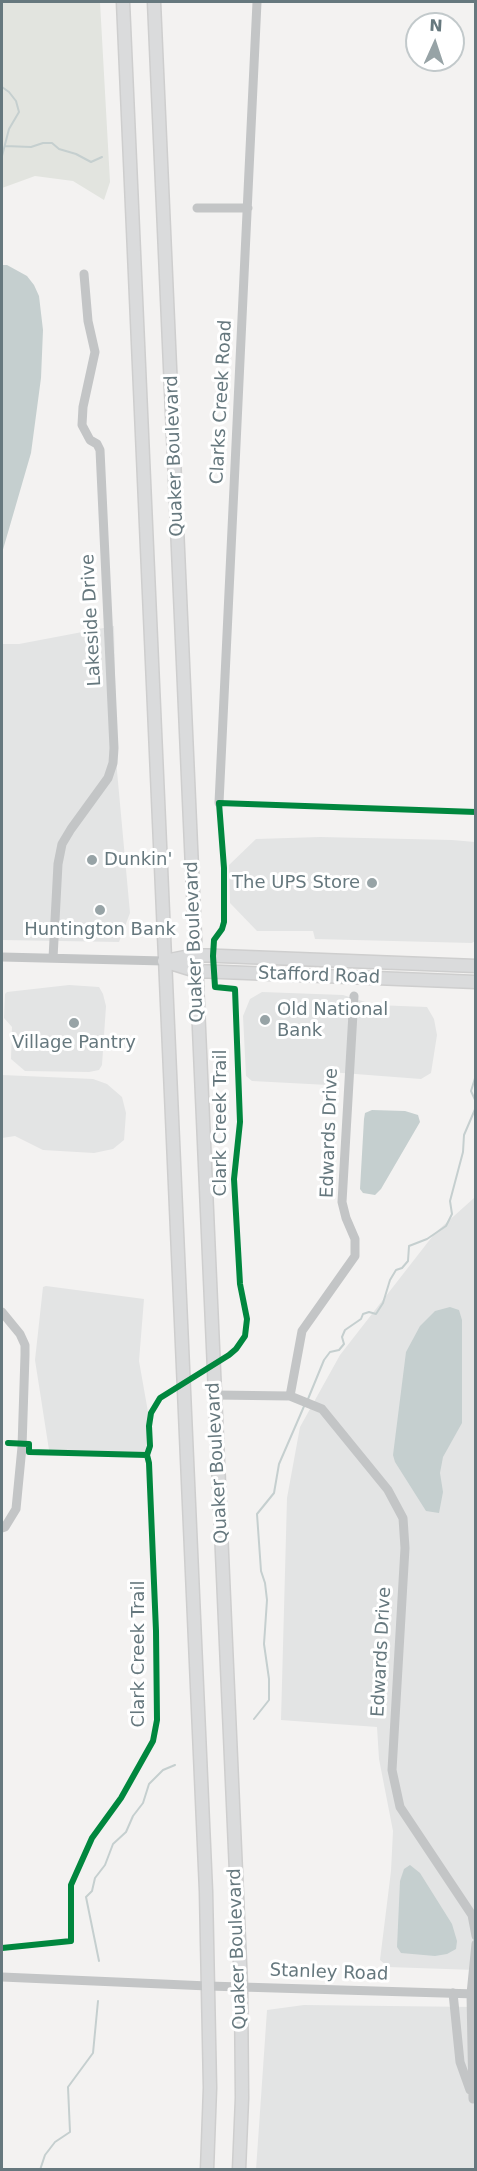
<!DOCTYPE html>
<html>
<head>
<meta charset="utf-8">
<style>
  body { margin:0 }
  #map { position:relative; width:477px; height:2171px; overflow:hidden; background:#f3f2f1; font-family:"DejaVu Sans",sans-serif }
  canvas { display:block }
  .frame { position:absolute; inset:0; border:3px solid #66787e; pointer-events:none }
  .north { position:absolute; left:405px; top:12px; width:60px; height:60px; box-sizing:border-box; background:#fff; border:2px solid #c2c9cb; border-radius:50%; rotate:3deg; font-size:16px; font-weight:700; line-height:24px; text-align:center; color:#66787e }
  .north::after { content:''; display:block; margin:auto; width:21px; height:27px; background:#97a3a6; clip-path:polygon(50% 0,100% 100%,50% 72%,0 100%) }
</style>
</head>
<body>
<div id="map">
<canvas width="477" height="2171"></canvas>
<div class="frame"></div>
<div class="north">N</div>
</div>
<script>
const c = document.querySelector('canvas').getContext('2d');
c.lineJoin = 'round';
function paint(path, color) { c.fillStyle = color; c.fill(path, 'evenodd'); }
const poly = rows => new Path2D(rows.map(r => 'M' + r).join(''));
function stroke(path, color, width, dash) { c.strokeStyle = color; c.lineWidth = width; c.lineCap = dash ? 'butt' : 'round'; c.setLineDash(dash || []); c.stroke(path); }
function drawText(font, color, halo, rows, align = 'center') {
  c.font = font + ' "DejaVu Sans",sans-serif'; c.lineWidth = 6; c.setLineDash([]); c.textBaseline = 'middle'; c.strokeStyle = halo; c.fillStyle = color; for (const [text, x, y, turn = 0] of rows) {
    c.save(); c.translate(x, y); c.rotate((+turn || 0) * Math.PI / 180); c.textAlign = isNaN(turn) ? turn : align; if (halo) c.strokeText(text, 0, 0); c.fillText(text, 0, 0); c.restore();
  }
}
const built = poly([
  [114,626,117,771,130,913,119,942,2,940,2,644,19,644],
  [320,837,452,840,475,842,475,941,472,943,315,939,313,931,257,931,230,903,229,865,256,839],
  [69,985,99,987,103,994,106,1006,102,1065,99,1070,89,1072,25,1071,11,1059,12,1027,4,1018,5,994,7,992],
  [262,992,343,995,375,1005,427,1007,434,1019,437,1035,431,1073,421,1079,329,1072,328,1085,252,1081,246,1076,243,1016,250,999],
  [2,1075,93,1079,107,1084,122,1097,126,1113,124,1140,113,1149,94,1153,43,1150,15,1136,2,1138],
  [475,1187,475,1970,388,1967,380,1960,391,1871,393,1831,379,1759,377,1727,281,1720,287,1498,300,1427,340,1355,435,1233,474,1198],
  [46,1286,144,1299,139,1361,148,1412,146,1451,144,1454,49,1450,35,1360,43,1287],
  [304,2005,475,2007,475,2169,256,2170,267,2010]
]);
const green = poly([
  [2,2,100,2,110,182,104,200,73,181,35,176,2,188]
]);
const water = poly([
  [2,265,7,265,27,276,34,285,39,296,43,330,41,378,31,453,2,553],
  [372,1110,405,1111,418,1115,420,1122,381,1189,375,1195,363,1193,360,1189,364,1119,365,1113],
  [450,1307,459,1310,462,1320,462,1423,443,1457,440,1473,443,1492,439,1513,426,1511,395,1462,393,1455,406,1352,420,1326,435,1311],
  [410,1865,420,1873,452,1924,457,1941,456,1949,447,1954,435,1956,401,1953,397,1947,400,1881,404,1869]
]);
const stream = poly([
  [2,87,9,92,16,101,19,112,9,129,2,156],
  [5,146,31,147,43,143,52,143,59,149,76,154,91,162,102,157],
  [476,1075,471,1091,476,1102],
  [308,1399,324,1360,330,1352,339,1350,344,1344,342,1337,345,1330,361,1319,363,1314,369,1312,376,1314,383,1303,390,1280,396,1270,402,1268,408,1261,409,1246,427,1239,446,1226,452,1214,450,1201,463,1152,464,1135,476,1107],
  [254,1719,269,1700,269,1679,264,1644,267,1600,265,1583,261,1571,257,1514,274,1493,279,1464,305,1404],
  [99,1961,86,1897,92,1891,95,1878,105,1865,113,1844,126,1832,133,1816,143,1803,149,1784,163,1770,175,1765],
  [40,2170,45,2155,55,2142,70,2132,68,2087,93,2053,98,2001]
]);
const minor = poly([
  [197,208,248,208],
  [219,803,257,2],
  [2,957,164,961],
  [53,958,58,864,62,844,71,829,108,778,113,763,114,748,100,450,97,444,90,440,82,425,83,407,95,352,88,321,84,274],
  [2,1312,20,1334,25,1345,25,1355,22,1447,16,1509,5,1527,2,1528],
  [215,1395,290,1396,302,1331,355,1256,355,1239,346,1218,342,1202,354,996],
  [290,1396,322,1409,388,1490,403,1518,405,1548,392,1770,400,1807,472,1915,476,1936],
  [2,1977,208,1986,476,1994],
  [453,1993,460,2062,470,2090],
  [473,2099,471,1994,476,1944]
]);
const major = poly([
  [123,2,206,1891,210,2088,207,2170],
  [154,2,241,1986,242,2098,239,2170],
  [164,961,196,971,476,982],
  [165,961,195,955,476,966]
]);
const cycleway = poly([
  [8,1443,29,1444,29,1452,147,1455,150,1446,149,1426,151,1413,160,1398,229,1355,236,1349,245,1336,247,1319,240,1284,234,1179,240,1122,235,989,215,987,213,956,214,940,222,929,224,922,224,868,219,803,476,812],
  [2,1948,71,1941,71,1885,92,1838,121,1798,153,1741,157,1720,156,1631,149,1463,147,1455]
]);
const markers = [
  [92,860,6,"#97a3a6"],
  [372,883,6,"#97a3a6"],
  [100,910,6,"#97a3a6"],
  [265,1020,6,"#97a3a6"],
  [74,1023,6,"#97a3a6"]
];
const streetNames = [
  ["Clarks Creek Road",222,402,-87],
  ["Quaker Boulevard",175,456,-92],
  ["Lakeside Drive",92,620,-93],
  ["Quaker Boulevard",195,942,-92],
  ["Stafford Road",319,976,2],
  ["Clark Creek Trail",221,1123,-90],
  ["Edwards Drive",330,1133,-88],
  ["Quaker Boulevard",218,1463,-93],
  ["Edwards Drive",382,1652,-87],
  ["Clark Creek Trail",139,1654,-90],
  ["Quaker Boulevard",238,1949,-92],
  ["Stanley Road",329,1973,2]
];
const poiNames = [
  ["Dunkin'",104,860],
  ["The UPS Store",360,883,"right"],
  ["Huntington Bank",100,930,"center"],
  ["Old National",277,1010],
  ["Bank",277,1031],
  ["Village Pantry",74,1043,"center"]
];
paint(built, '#e3e4e4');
paint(green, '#e2e4df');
paint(water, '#c5cfcf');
stroke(stream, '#c5cfcf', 2);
stroke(major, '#cecece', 15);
stroke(minor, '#c3c5c6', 9);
stroke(major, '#dadbdc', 12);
stroke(cycleway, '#00873e', 6);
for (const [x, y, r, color] of markers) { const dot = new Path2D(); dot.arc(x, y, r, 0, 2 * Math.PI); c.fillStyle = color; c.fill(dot); stroke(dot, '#fff', 2); }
drawText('18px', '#66787e', '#fff', streetNames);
drawText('18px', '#66787e', '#fff', poiNames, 'left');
</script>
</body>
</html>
